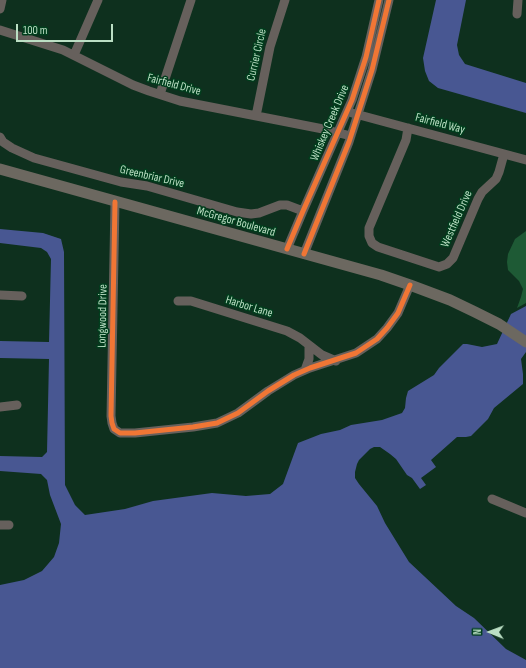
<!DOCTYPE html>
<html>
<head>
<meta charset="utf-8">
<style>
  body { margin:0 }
  #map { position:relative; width:526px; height:668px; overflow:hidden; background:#0e301e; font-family:"Sofia Sans Condensed",sans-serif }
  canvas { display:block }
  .north { position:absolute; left:470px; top:612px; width:40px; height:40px; -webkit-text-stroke:3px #003e1d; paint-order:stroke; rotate:271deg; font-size:11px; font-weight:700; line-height:16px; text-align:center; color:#bbdfc4 }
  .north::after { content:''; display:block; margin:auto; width:14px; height:18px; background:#bbdfc4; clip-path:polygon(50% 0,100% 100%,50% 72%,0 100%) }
  .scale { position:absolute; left:16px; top:24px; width:97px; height:18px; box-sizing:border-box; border:2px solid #bbdfc4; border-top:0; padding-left:5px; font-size:12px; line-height:14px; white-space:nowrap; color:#bbdfc4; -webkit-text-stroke:3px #003e1d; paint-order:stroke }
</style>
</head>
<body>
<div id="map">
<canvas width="526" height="668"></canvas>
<div class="north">N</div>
<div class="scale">100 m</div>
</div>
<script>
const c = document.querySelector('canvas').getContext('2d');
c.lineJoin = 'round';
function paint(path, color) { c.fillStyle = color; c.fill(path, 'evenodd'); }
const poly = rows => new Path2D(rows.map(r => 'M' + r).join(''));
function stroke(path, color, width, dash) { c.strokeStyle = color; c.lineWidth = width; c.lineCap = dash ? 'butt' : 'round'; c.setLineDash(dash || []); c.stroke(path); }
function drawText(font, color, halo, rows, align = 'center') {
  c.font = font + ' "Sofia Sans Condensed",sans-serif'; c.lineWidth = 3; c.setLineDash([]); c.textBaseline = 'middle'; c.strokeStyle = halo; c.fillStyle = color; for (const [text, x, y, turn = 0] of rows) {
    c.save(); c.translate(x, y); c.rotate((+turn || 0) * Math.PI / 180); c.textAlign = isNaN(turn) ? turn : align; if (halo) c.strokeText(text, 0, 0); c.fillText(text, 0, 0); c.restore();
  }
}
const green = poly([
  [526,231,526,303,517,308,521,297,523,289,519,281,508,270,507,262,508,254,515,239]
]);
const water = poly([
  [436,0,466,0,457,45,459,55,465,64,526,83,526,113,438,88,429,81,425,71,423,58],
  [0,229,43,233,61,239,64,252,65,485,75,505,85,515,125,509,153,501,212,493,246,496,270,494,283,484,298,443,321,434,340,430,351,425,382,420,402,413,405,408,406,398,408,391,434,375,439,368,463,344,467,344,482,347,497,344,511,314,526,306,526,352,521,359,523,374,523,384,494,408,488,419,471,436,466,437,457,437,431,460,436,467,421,478,426,485,420,489,412,478,407,475,396,459,390,454,380,447,374,447,370,449,359,460,357,464,355,472,355,478,359,484,377,506,385,523,409,562,456,606,474,618,506,649,526,660,526,668,0,668,0,585,24,580,42,571,54,557,59,543,61,524,50,495,47,480,41,474,0,471,0,456,42,457,47,452,49,359,0,358,0,341,49,342,51,259,47,252,41,248,0,243]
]);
const minor = poly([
  [0,9,2,0],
  [517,14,518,0],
  [0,30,63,50,133,85,149,91,180,101,323,129,351,136],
  [74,55,98,0],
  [160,94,191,0],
  [352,113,526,160],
  [256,116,270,47,285,0],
  [408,128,406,140,369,228,369,236,372,243,378,247,439,267,447,264,453,258,478,199,482,192,496,179,499,172,504,154],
  [0,137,3,142,12,148,34,158,121,182,147,186,237,212,251,214,259,213,280,205,287,205,303,211],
  [115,202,111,416,112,423,114,429,120,433,135,433,193,427,217,423,238,413,268,391,294,375,310,368,356,353,377,339,387,328,398,313,410,285],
  [287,249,303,211,352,100,366,57,379,0],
  [304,254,349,142,372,70,389,0],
  [0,295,22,296],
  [178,301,191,301,287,331,300,338,322,355,336,361],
  [305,370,309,359,309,345],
  [0,407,17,405],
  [492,499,526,513],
  [0,525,9,525]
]);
const major = poly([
  [0,169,381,275,410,285,450,300,475,312,499,324,526,342]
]);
const cycleway = poly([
  [115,202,111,416,112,423,114,429,120,433,135,433,193,427,217,423,238,413,268,391,294,375,310,368,356,353,377,339,387,328,398,313,410,285],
  [287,249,303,211,352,100,366,57,379,0],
  [304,254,349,142,372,70,389,0]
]);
const streetNames = [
  ["Currier Circle",257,55,-77],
  ["Fairfield Drive",174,85,15],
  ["Whiskey Creek Drive",330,123,-67],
  ["Fairfield Way",440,124,15],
  ["Greenbriar Drive",152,177,13],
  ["Westfield Drive",457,219,-66],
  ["McGregor Boulevard",236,222,16],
  ["Harbor Lane",249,307,17],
  ["Longwood Drive",103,316,-89]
];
paint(green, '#1e5a35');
paint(water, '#485792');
stroke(minor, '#66605c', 9);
stroke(major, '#6c6860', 11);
stroke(cycleway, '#f07635', 5);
drawText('12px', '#bbdfc4', '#003e1d', streetNames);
</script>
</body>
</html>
